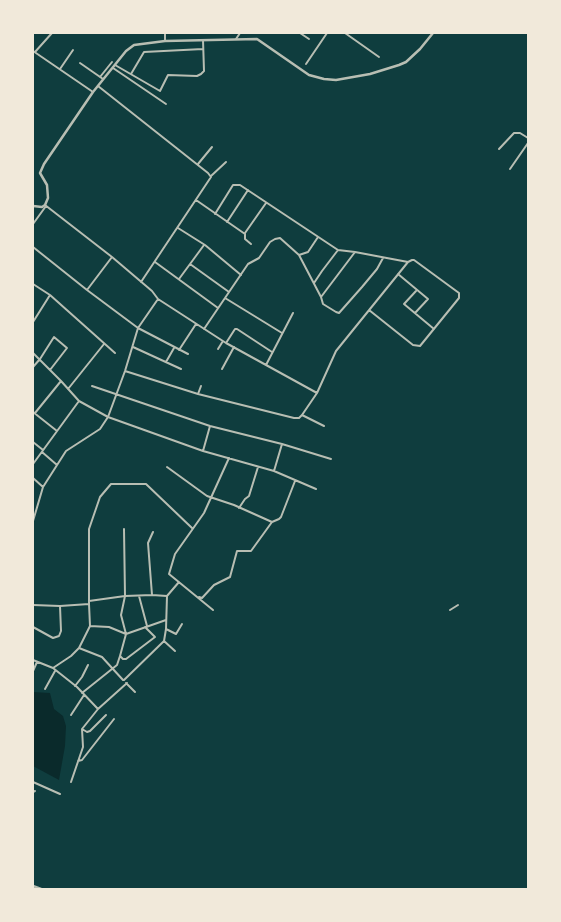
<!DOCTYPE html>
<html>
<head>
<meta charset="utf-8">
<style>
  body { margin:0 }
  #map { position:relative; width:561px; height:922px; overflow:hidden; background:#0f3d3e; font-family:Literata,serif }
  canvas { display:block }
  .frame { position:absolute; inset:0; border:34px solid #f1e9da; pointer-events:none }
</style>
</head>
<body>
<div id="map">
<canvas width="561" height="922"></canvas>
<div class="frame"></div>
</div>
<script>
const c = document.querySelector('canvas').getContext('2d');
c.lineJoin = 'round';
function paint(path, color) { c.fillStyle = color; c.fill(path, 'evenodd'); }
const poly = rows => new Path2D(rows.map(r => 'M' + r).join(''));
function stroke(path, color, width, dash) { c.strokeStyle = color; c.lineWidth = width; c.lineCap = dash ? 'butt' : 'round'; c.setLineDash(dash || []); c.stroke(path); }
const water = poly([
  [33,692,50,693,54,709,63,716,66,726,65,746,59,780,33,766]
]);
const minor = poly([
  [165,33,165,41],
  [300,33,309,39],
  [345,33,379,57],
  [236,39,240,33],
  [33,51,93,92],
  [35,52,52,33],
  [80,63,103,79],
  [306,64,327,33],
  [115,65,160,91,168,75,197,76,201,74,204,71,203,40],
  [113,68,166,104],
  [60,69,73,50],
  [131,74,144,52,203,49],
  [100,77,112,62],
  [98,86,208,173,211,177,141,282],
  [499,149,514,133,520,133,528,138],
  [198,164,212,147],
  [510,169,528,143],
  [211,176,226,162],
  [196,200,245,234,245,239,251,244],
  [45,205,112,257,152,291,158,299,226,343,317,393],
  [215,214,233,185,240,185,338,250,355,252,408,262],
  [227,222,248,190],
  [33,224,46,206],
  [178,228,205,245,241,275],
  [245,233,266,203],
  [33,247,87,290,138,328,188,354],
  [299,255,308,252,318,237],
  [155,262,218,308],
  [190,264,229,292],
  [398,274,428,299,415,313],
  [179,279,204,245],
  [314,283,322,271,338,250],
  [33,284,50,295,115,353],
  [87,290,112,257],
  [416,291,404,304,434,329],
  [321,297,355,252],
  [225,298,282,333],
  [33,322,50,295],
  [204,329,248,264,259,258,270,242,275,239,280,238,299,255,321,297,323,304,336,312,339,313,362,287,377,269,383,258],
  [226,343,235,329,237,329,272,352],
  [133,347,181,369],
  [218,349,223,341],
  [179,350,196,324],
  [33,353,61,381,79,401,108,417,203,451,274,471,316,489],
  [166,362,174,348],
  [266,365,293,313],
  [33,367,40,359,54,337,67,348,50,370],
  [222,369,234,347],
  [125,371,198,394,294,418,299,418,302,415,317,393,336,351,408,262,412,260,414,260,459,293,459,298,420,346,413,345,369,310],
  [92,386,210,426,282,444,331,459],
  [68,389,104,344],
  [198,394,201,386],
  [33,412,57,431],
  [35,413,61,381],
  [302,415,324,426],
  [33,442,43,450],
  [203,451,210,426],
  [42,452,57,465],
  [33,464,79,401],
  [167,467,207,496,234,505,272,522],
  [274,471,282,444],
  [33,478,43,487],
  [239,508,245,499,249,496,258,467],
  [33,521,43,487,66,451,100,429,108,417,125,371,138,328,158,299],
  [124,529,125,596,121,615,126,634,120,656,123,659,126,659,155,637,145,627],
  [152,595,148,543,153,532],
  [139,596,147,626],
  [199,597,202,598,214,585,230,577,237,551,251,551,272,522,279,519,281,517,295,481],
  [89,601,89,529,100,497,111,484,146,484,192,528],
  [33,605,60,606,89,604,89,601,125,596,152,595,167,596],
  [213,610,169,574,175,554,204,513,229,458],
  [450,610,458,605],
  [90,626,109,627,126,634,166,620],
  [33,627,53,638,59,636,61,631,60,606],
  [166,629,176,634,182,624],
  [164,641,175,651],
  [79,648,102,657,123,680],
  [33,660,53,668,77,687,98,709],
  [53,668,71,656,79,648,90,626,89,604],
  [33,671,37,662],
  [124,680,164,641,166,629,167,596,179,582],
  [126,683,135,692],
  [75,686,82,677,88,665],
  [45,689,55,671],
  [82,693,117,665,120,656],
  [71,715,84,695],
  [82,729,87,732,90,731,106,715],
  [78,761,82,760,114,719],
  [33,782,60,794],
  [71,782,83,747,82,729,98,709,127,683],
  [33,792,35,791]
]);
const tertiary = poly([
  [33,206,42,207,45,205,48,198,47,185,40,173,44,164,93,92,126,51,134,45,165,41,257,39,309,75,324,79,336,80,370,74,399,65,406,62,420,49,433,33],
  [33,886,41,889]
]);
paint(water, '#0a2a2b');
stroke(minor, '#b8beb3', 2);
stroke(tertiary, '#b8beb3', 2.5);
</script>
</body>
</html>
